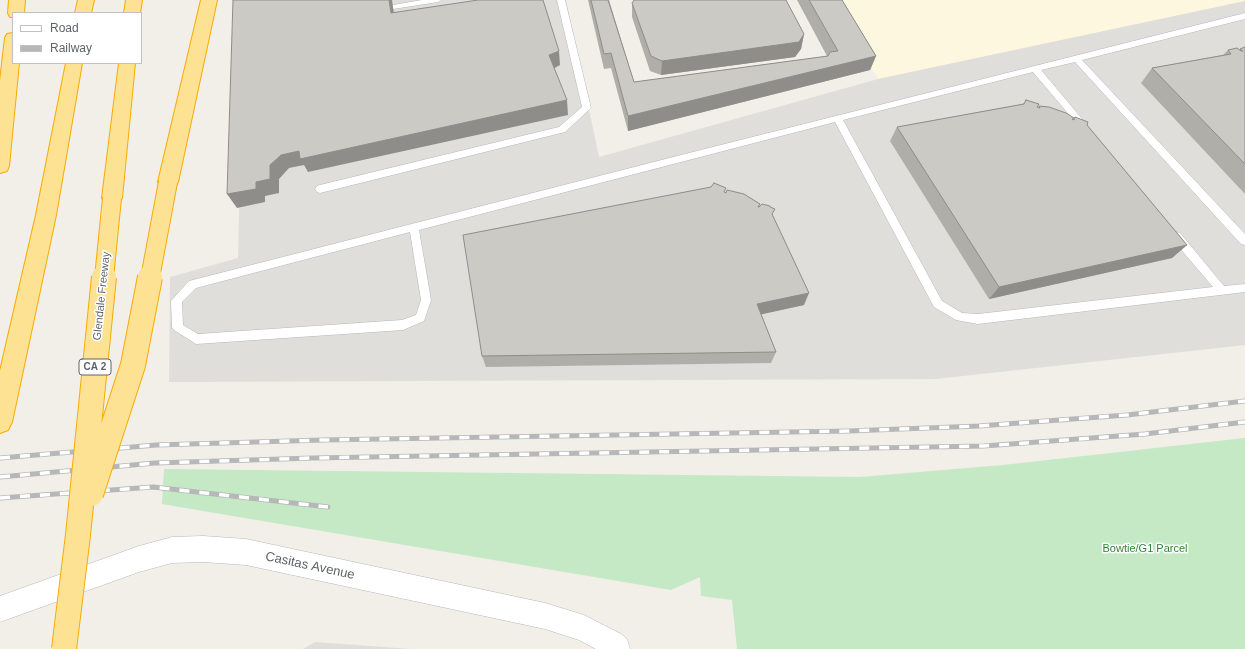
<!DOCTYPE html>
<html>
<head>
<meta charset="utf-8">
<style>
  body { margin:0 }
  #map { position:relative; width:1245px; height:649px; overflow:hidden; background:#f1efe8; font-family:Arial,sans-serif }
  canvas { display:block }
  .legend { position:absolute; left:12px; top:12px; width:130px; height:52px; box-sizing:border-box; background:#fff; border:1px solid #bfc1c3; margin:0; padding:5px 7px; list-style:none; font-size:12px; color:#5f6368 }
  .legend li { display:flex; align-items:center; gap:8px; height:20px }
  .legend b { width:20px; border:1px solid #bfc1c3 }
</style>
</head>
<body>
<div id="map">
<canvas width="1245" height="649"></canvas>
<ul class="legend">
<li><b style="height:5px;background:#fff"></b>Road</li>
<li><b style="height:5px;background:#b6b7b8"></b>Railway</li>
</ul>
</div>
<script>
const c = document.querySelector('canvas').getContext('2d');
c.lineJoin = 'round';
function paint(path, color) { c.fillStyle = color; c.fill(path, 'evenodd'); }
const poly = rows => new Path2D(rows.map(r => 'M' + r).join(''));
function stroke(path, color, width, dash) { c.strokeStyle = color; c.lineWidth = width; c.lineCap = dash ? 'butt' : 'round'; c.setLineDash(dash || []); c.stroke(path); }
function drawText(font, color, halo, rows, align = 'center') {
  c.font = font + ' Arial,sans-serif'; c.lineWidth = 3; c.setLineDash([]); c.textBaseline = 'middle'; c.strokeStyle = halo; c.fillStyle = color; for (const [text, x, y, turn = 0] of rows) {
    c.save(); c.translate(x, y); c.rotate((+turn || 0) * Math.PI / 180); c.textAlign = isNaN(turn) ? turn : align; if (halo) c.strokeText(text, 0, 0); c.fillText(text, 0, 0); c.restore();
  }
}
const commercial = poly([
  [833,0,1245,0,1245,1,878,79]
]);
const industrial = poly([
  [244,0,566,0,599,157,878,79,1245,1,1245,345,936,379,169,382,170,277,238,258],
  [315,642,411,649,303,649]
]);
const green = poly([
  [1245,438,1245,649,737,649,732,600,701,596,700,577,671,590,162,504,164,469,860,477,1003,465]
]);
const lane = poly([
  [422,0,442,0,438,2,393,9,389,7,393,5,422,0],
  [557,0,565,0,591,108,565,132,320,193,317,192,315,189,317,186,320,185,559,127,582,107,557,0],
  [1245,13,1245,19,1082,60,1245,234,1245,245,1241,244,1075,62,1041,70,1088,126,1090,128,1085,131,1082,130,1033,72,843,120,942,301,962,313,978,314,1213,287,1172,239,1171,236,1172,233,1176,232,1180,233,1224,286,1245,284,1245,292,978,324,956,320,934,307,835,122,419,230,431,300,424,321,403,330,196,344,174,330,172,327,171,301,189,281,193,280,689,153,1245,13],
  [410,232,421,300,416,315,402,320,198,334,183,325,182,302,196,288,410,232]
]);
const street = poly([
  [203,536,246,539,545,603,584,615,621,634,627,639,630,649,596,649,579,640,545,629,246,565,203,562,172,563,139,572,0,622,0,596,139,546,172,537,203,536]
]);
const highway = poly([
  [9,0,25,0,24,13,13,13,13,17,10,17,8,13,9,0],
  [78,0,94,0,91,13,75,13,78,0],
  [126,0,142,0,140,13,124,13,126,0],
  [201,0,217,0,178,182,175,187,168,189,161,187,158,182,201,0],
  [13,33,13,63,19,63,9,166,7,171,0,173,0,81,5,38,7,34,13,33],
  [66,63,82,63,56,215,12,422,8,430,0,433,0,371,36,215,66,63],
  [119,63,135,63,122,198,119,203,112,205,105,203,102,198,119,63]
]);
const rail = poly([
  [0,458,156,445,323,440,849,431,979,426,1127,415,1245,401],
  [0,477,155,463,313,458,984,446,1145,434,1245,422],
  [0,498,153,487,328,507]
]);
const highwayBridgeFar1 = poly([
  [104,278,112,198],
  [150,278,168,182]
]);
const highwayBridge = poly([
  [91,494,133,365,150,277],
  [64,649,78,535,104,277]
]);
const wall = poly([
  [588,0,609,0,634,82,827,56,797,0,842,0,876,56,870,70,628,131,611,68,604,69],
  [632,3,804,34,801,49,795,57,661,75,650,71,632,17],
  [1245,47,1245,194,1141,83,1152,68,1223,55,1228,50,1239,50],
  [1026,100,1037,107,1038,108,1039,106,1073,120,1075,117,1087,125,1187,245,1172,258,989,299,890,141,897,127,1023,104],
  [726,193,760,204,759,207,770,207,804,305,761,314,776,352,771,363,486,367,482,356]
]);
const shadedWall = poly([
  [389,0,392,0,396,28,391,13],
  [804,34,801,49,795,57,661,75,662,61],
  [559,51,560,65,551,70,549,55],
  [876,56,870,70,628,131,628,116],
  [567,100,568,115,308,172,304,165,289,168,279,179,279,193,265,196,265,202,237,208,227,194,256,182,270,165,281,155,299,151],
  [1187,245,1172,258,989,299,999,287],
  [809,293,804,305,754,316,757,304]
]);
const building = poly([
  [233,0,389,0,391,13,478,0,543,0,559,51,549,55,567,100,300,159,299,151,281,155,270,165,270,179,256,182,256,189,227,194,233,0],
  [591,0,608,0,634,82,828,56,830,52,838,51,809,0,842,0,876,56,628,116,611,53,604,54,591,0],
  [634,0,786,0,804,34,799,42,662,61,651,56,632,3,634,0],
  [1245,47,1245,164,1152,68,1231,54,1228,50,1237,48,1241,51,1243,51,1240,49,1245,47],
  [1026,100,1039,104,1037,107,1040,108,1039,106,1049,107,1066,113,1074,118,1072,119,1074,120,1075,117,1088,122,1087,125,1187,245,999,287,897,127,1024,104,1026,100],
  [714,183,726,188,724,192,726,193,727,190,744,194,760,204,758,207,759,207,762,204,770,206,770,207,775,209,772,214,809,293,757,304,776,352,482,356,463,235,711,187,714,183]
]);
const shields = [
  [95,367,32]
];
const shieldNames = [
  ["CA 2",95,367]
];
const streetNames = [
  ["Glendale Freeway",102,296,-84]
];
const parkNames = [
  ["Bowtie/G1 Parcel",1145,549]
];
const nearStreetnames = [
  ["Casitas Avenue",310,566,12]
];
paint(commercial, '#fef7e0');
paint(industrial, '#e0deda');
paint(green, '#c5e8c5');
stroke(lane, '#b5b8bc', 1);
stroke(street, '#b5b8bc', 1);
stroke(highway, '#f9ab00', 2);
paint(lane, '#fff');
paint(street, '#fff');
paint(highway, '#fde293');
stroke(rail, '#b6b7b8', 5);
stroke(rail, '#fff', 3.5, [10]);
stroke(highwayBridgeFar1, '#f9ab00', 20, []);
stroke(highwayBridge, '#f9ab00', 26, []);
stroke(highwayBridgeFar1, '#fde293', 18);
stroke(highwayBridge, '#fde293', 24);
paint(wall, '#afaea9');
paint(shadedWall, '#8f8d8a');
paint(building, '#cccac5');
stroke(building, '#8f8d8a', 1);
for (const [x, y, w] of shields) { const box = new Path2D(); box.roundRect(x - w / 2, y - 8, w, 16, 3); c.fillStyle = '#fff'; c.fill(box); stroke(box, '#5f6368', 1); }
drawText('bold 10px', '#5f6368', null, shieldNames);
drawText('11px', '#5f6368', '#fff', streetNames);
drawText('11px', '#348238', '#fff', parkNames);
drawText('13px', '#5f6368', '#fff', nearStreetnames);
</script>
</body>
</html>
